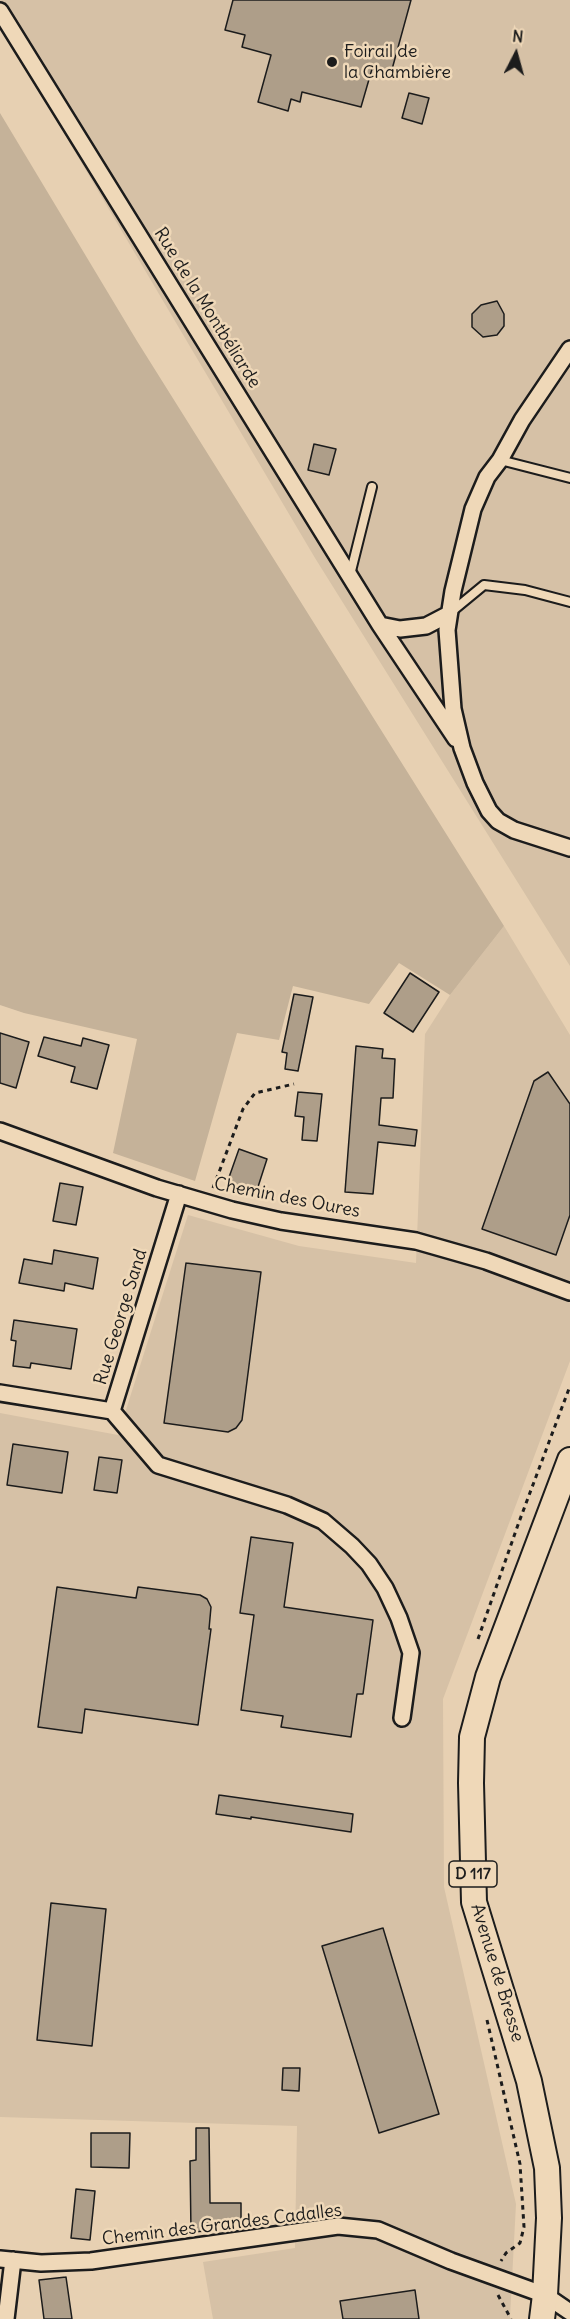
<!DOCTYPE html>
<html>
<head>
<meta charset="utf-8">
<style>
  body { margin:0 }
  #map { position:relative; width:570px; height:2319px; overflow:hidden; background:#e7d0b2; font-family:Delius,sans-serif }
  canvas { display:block }
  .north { position:absolute; left:486px; top:24px; width:60px; height:60px; -webkit-text-stroke:4px #efd8b8; paint-order:stroke; rotate:6deg; font-size:16px; font-weight:700; line-height:24px; text-align:center; color:#1c1c1c }
  .north::after { content:''; display:block; margin:auto; width:21px; height:27px; background:#1c1c1c; clip-path:polygon(50% 0,100% 100%,50% 72%,0 100%) }
</style>
</head>
<body>
<div id="map">
<canvas width="570" height="2319"></canvas>
<div class="north">N</div>
</div>
<script>
const c = document.querySelector('canvas').getContext('2d');
c.lineJoin = 'round';
function paint(path, color) { c.fillStyle = color; c.fill(path, 'evenodd'); }
const poly = rows => new Path2D(rows.map(r => 'M' + r).join(''));
function stroke(path, color, width, dash) { c.strokeStyle = color; c.lineWidth = width; c.lineCap = dash ? 'butt' : 'round'; c.setLineDash(dash || []); c.stroke(path); }
function drawText(font, color, halo, rows, align = 'center') {
  c.font = font + ' Delius,sans-serif'; c.lineWidth = 5; c.setLineDash([]); c.textBaseline = 'middle'; c.strokeStyle = halo; c.fillStyle = color; for (const [text, x, y, turn = 0] of rows) {
    c.save(); c.translate(x, y); c.rotate((+turn || 0) * Math.PI / 180); c.textAlign = isNaN(turn) ? turn : align; if (halo) c.strokeText(text, 0, 0); c.fillText(text, 0, 0); c.restore();
  }
}
const built = poly([
  [0,0,570,0,570,966,315,558,0,25],
  [504,926,570,1035,570,1361,443,1699,444,1887,516,2204,510,2317,510,2319,213,2319,203,2262,295,2248,297,2126,0,2117,0,1413,118,1435,188,1215,299,1246,416,1263,425,1034,450,995]
]);
const green = poly([
  [0,113,137,341,504,926,450,995,399,963,369,1004,293,986,279,1040,237,1033,195,1181,113,1153,137,1039,24,1013,0,1005]
]);
const building = poly([
  [233,0,411,0,391,73,372,69,361,107,302,92,300,102,291,99,288,111,258,102,271,55,242,47,245,35,225,30,233,0],
  [409,93,429,98,422,124,402,118,409,93],
  [497,301,504,314,504,326,497,335,483,337,472,327,472,314,481,305,497,301],
  [314,444,336,449,329,475,308,470,314,444],
  [410,973,439,992,413,1032,384,1013,410,973],
  [294,994,313,997,298,1071,285,1069,287,1053,282,1052,294,994],
  [0,1033,29,1042,16,1088,0,1083,0,1033],
  [44,1037,81,1046,83,1038,109,1045,97,1089,71,1082,75,1067,38,1056,44,1037],
  [356,1046,383,1049,382,1058,395,1059,393,1098,381,1098,379,1125,417,1130,415,1146,378,1142,373,1194,345,1192,356,1046],
  [548,1072,570,1104,570,1215,556,1255,482,1229,534,1081,548,1072],
  [298,1092,322,1094,317,1141,302,1140,304,1117,295,1116,298,1092],
  [239,1149,267,1159,256,1193,227,1183,239,1149],
  [60,1183,83,1187,76,1225,53,1221,60,1183],
  [54,1250,98,1258,93,1289,65,1283,64,1291,19,1283,24,1259,52,1264,54,1250],
  [186,1263,261,1272,242,1420,236,1428,228,1432,164,1423,186,1263],
  [14,1320,77,1329,71,1369,31,1363,30,1368,13,1366,16,1341,11,1340,14,1320],
  [13,1444,68,1452,62,1493,7,1485,13,1444],
  [99,1457,122,1460,117,1493,94,1490,99,1457],
  [251,1537,293,1543,284,1607,373,1620,363,1694,357,1694,351,1737,281,1727,283,1716,241,1710,254,1615,240,1613,251,1537],
  [57,1587,136,1598,138,1587,200,1595,207,1599,211,1607,209,1629,211,1629,198,1725,85,1709,82,1733,38,1727,57,1587],
  [219,1795,353,1814,351,1832,251,1817,251,1819,216,1814,219,1795],
  [51,1903,106,1909,92,2046,37,2040,51,1903],
  [383,1928,439,2114,379,2133,322,1946,383,1928],
  [283,2068,300,2068,299,2091,282,2090,283,2068],
  [196,2128,209,2128,210,2203,241,2203,241,2224,207,2223,207,2231,191,2232,190,2161,196,2160,196,2128],
  [91,2133,130,2133,129,2168,91,2167,91,2133],
  [76,2189,95,2191,90,2240,71,2238,76,2189],
  [66,2277,72,2319,44,2319,39,2280,66,2277],
  [415,2290,419,2319,343,2319,340,2301,415,2290]
]);
const path = poly([
  [213,1188,243,1109,255,1093,294,1084],
  [478,1639,519,1522,570,1386],
  [487,2020,520,2164,524,2227,520,2243,506,2253,501,2261],
  [498,2295,511,2319]
]);
const service = poly([
  [500,460,570,478],
  [350,575,372,487],
  [450,613,484,585,525,590,570,602]
]);
const minor = poly([
  [0,11,380,625],
  [570,349,522,420,500,460,487,477,473,509,453,591,447,630,453,709,462,748,475,783,489,811,498,821,514,830,570,848],
  [449,614,426,626,400,629,380,625,456,739],
  [0,1131,157,1188,232,1210,281,1221,416,1241,486,1261,570,1292],
  [0,1393,112,1411,179,1194],
  [112,1411,158,1465,287,1505,323,1521,352,1546,369,1564,385,1588,399,1618,411,1653,402,1718],
  [0,2259,41,2263,91,2261,338,2226,378,2230,451,2261,545,2295,570,2312],
  [6,2319,13,2260]
]);
const primary = poly([
  [542,2319,545,2295,549,2218,547,2168,529,2081,474,1902,471,1783,472,1737,488,1677,570,1460]
]);
const markers = [
  [332,62,6,"#1c1c1c"]
];
const shields = [
  [473,1874,48]
];
const shieldNames = [
  ["D 117",473,1874]
];
const poiNames = [
  ["Foirail de",344,52],
  ["la Chambière",344,73]
];
const streetNames = [
  ["Rue de la Montbéliarde",207,308,58],
  ["Chemin des Oures",287,1198,11],
  ["Rue George Sand",121,1317,-73],
  ["Avenue de Bresse",497,1973,73],
  ["Chemin des Grandes Cadalles",222,2225,-7]
];
paint(built, '#d6c1a6');
paint(green, '#c5b299');
paint(building, '#ae9e89');
stroke(building, '#1c1c1c', 1.5);
stroke(service, '#1c1c1c', 12);
stroke(minor, '#1c1c1c', 20);
stroke(primary, '#1c1c1c', 28);
stroke(path, '#1c1c1c', 3, [4.5, 4.5]);
stroke(service, '#efd8b8', 8);
stroke(minor, '#efd8b8', 15);
stroke(primary, '#efd8b8', 24);
for (const [x, y, r, color] of markers) { const dot = new Path2D(); dot.arc(x, y, r, 0, 2 * Math.PI); c.fillStyle = color; c.fill(dot); stroke(dot, '#efd8b8', 2); }
for (const [x, y, w] of shields) { const box = new Path2D(); box.roundRect(x - w / 2, y - 13, w, 26, 4.5); c.fillStyle = '#efd8b8'; c.fill(box); stroke(box, '#1c1c1c', 1.5); }
drawText('bold 16px', '#1c1c1c', null, shieldNames);
drawText('18px', '#1c1c1c', '#efd8b8', poiNames, 'left');
drawText('18px', '#1c1c1c', '#efd8b8', streetNames);
</script>
</body>
</html>
